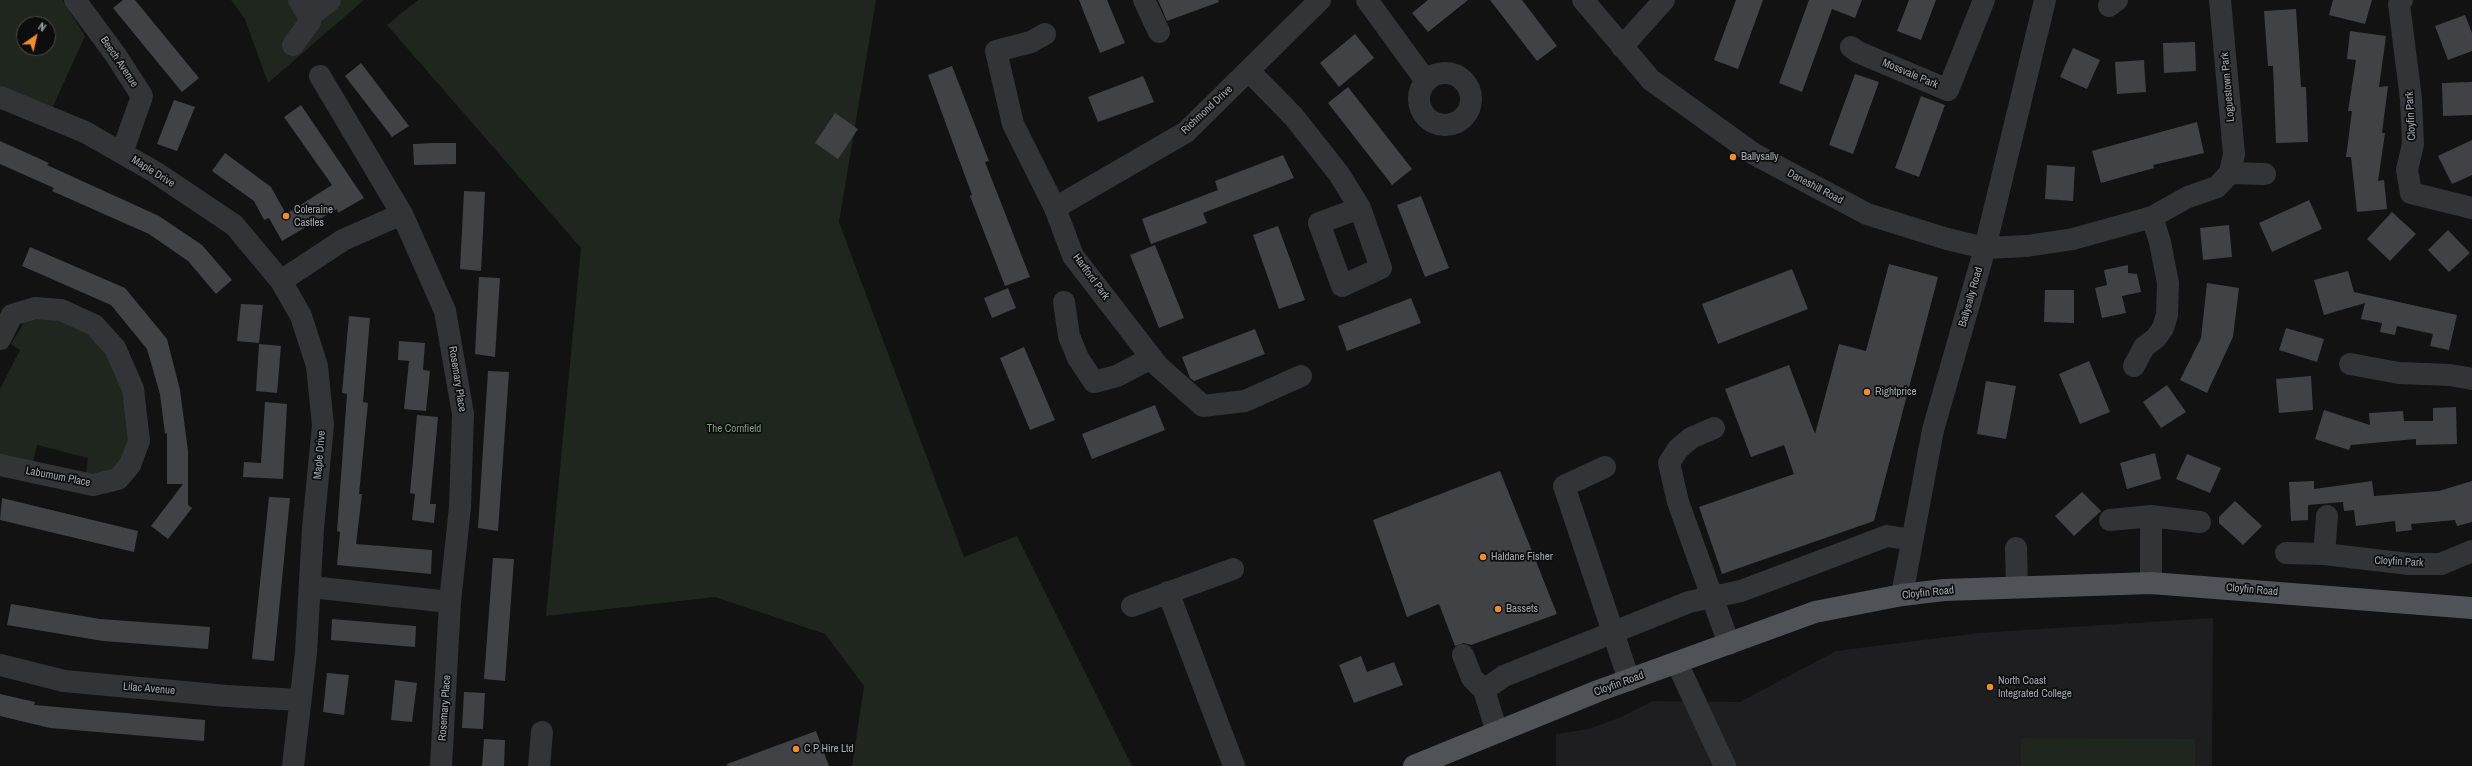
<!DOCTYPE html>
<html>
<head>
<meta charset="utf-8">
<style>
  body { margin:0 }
  #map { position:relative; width:2472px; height:766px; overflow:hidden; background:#121213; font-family:"Archivo Narrow",sans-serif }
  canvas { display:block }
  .north { position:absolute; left:16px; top:16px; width:40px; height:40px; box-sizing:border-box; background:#0d0d0e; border:1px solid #494c50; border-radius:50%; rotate:34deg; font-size:11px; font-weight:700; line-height:16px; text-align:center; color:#a3abb4 }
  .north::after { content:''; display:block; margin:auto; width:14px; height:18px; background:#f08e2d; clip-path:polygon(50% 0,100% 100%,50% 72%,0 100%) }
</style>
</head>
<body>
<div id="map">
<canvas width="2472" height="766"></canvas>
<div class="north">N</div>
</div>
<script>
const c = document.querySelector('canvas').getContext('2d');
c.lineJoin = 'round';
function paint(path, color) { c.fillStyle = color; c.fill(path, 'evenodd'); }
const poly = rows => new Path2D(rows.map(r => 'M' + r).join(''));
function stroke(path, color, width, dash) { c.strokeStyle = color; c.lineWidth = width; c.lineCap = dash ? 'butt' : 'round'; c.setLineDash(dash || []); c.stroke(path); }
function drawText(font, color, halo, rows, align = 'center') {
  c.font = font + ' "Archivo Narrow",sans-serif'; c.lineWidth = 3.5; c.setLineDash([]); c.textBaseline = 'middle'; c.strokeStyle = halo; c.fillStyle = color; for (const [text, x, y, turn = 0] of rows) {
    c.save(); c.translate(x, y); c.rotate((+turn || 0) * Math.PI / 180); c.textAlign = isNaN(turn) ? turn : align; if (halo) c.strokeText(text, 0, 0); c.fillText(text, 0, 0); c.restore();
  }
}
const built = poly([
  [2213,618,2212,766,1556,766,1556,734,1589,729,1619,718,1653,701,1740,702,1836,651,1978,633]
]);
const green = poly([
  [0,0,62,0,85,36,49,115,0,93],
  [24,24,48,24,48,48,24,48],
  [231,0,364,0,268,83,245,19],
  [418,0,876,0,839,222,964,557,1017,536,1132,766,852,766,864,686,825,634,715,597,546,616,581,248,387,25],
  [58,318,86,333,107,352,126,401,131,442,121,464,107,472,86,474,88,458,37,445,32,466,0,457,0,389,20,350,11,344,26,319],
  [2021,738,2195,739,2195,766,2021,766]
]);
const building = poly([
  [123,0,135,0,199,78,182,92,113,8],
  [1079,0,1107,0,1125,43,1100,53],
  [1158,0,1218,0,1219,2,1167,21],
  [1428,0,1468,0,1428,32,1412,13],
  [1490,0,1522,0,1557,46,1537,61],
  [1736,0,1763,0,1738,69,1714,60],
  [1809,0,1862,0,1855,18,1832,9,1802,92,1779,83],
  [1909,0,1936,0,1921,40,1897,31],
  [2333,0,2372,0,2365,24,2329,15],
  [2296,9,2301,87,2306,87,2308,142,2276,143,2273,66,2268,66,2264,11],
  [2465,15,2472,33,2472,51,2448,60,2435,26],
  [2350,31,2386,36,2379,87,2388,86,2382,133,2385,133,2378,181,2384,180,2387,209,2357,212,2351,157,2346,157,2352,111,2348,111,2356,60,2347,59],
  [1355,34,1374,58,1339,87,1320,63],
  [2195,42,2196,71,2164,73,2163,43],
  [2073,48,2100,60,2087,89,2060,77],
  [2144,60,2146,92,2117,94,2115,62],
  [361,63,409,126,392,137,345,76],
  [952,66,989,161,985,162,1030,277,1005,286,970,196,972,195,928,75],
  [1855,74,1879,82,1853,154,1829,145],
  [1143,76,1154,102,1098,122,1088,97],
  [2472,82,2472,115,2443,116,2442,83],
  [1348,87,1412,169,1392,185,1328,103],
  [1921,96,1945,105,1919,177,1895,168],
  [174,100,195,107,177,151,157,144],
  [301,105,364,198,338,213,337,209,282,241,269,218,264,220,254,201,212,171,225,153,271,187,286,214,332,185,284,117],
  [835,113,858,129,838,159,815,143],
  [2197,122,2204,153,2153,165,2154,168,2101,183,2092,151],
  [2472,140,2472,175,2452,184,2438,156],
  [0,141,49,163,47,165,159,216,202,245,232,280,216,294,188,261,149,234,52,191,54,188,0,164],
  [434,143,456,143,456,164,414,165,413,144],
  [1283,155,1294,178,1203,213,1207,223,1151,244,1142,219,1218,190,1215,181],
  [2047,165,2075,167,2073,201,2045,199],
  [464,191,485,192,481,271,460,269],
  [1421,196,1449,268,1425,277,1397,205],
  [2309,200,2322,229,2272,252,2259,223],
  [2392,212,2416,234,2390,261,2367,239],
  [2229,225,2232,257,2203,260,2200,228],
  [1278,226,1305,300,1279,309,1253,235],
  [2448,230,2470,253,2449,272,2428,250],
  [1155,245,1184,318,1159,328,1130,255],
  [30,247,125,288,167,339,180,390,188,451,188,505,192,508,168,539,151,526,183,484,167,484,167,433,165,434,160,394,147,349,111,305,22,266],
  [1889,264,1938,277,1874,521,1722,574,1699,507,1794,474,1784,445,1751,457,1725,389,1789,365,1815,434,1839,344,1866,351],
  [2128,265,2128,273,2137,274,2141,292,2122,296,2126,313,2102,318,2095,288,2107,285,2104,270],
  [1792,269,1808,309,1718,344,1702,304],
  [2348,271,2354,292,2457,315,2449,350,2430,346,2433,334,2397,326,2395,335,2380,332,2382,323,2361,319,2365,303,2324,315,2314,280],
  [479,277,500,278,495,357,475,354],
  [2207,283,2239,288,2233,337,2207,393,2180,380,2201,338],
  [1008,288,1016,308,992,318,984,298],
  [2045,290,2074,290,2074,323,2044,322],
  [1411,298,1421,323,1347,351,1338,326],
  [241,304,263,305,259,343,237,341],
  [349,316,370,318,363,402,368,403,359,494,362,494,356,544,432,550,431,574,337,565,340,532,337,531,347,394,342,393],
  [2286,328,2324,339,2317,362,2279,350],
  [1255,329,1265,354,1194,381,1190,378,1182,357],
  [399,341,425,343,423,370,430,371,426,411,404,409,409,361,398,360],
  [259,344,281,346,277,393,256,391],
  [1024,347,1055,420,1030,430,1000,358],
  [2089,361,2110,412,2080,424,2059,374],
  [488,371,509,372,498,531,478,528],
  [2311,376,2313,410,2279,413,2276,379],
  [1986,381,2016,386,2006,439,1977,434],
  [2167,385,2186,412,2161,428,2143,402],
  [265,402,287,404,283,479,243,477,244,462,261,463],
  [1155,405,1165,430,1092,459,1082,434],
  [2456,407,2457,444,2416,445,2416,439,2351,445,2349,450,2315,439,2324,410,2370,425,2369,413,2403,411,2404,421,2433,421,2433,408],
  [417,415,438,417,430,504,436,504,434,523,412,520,415,494,410,493],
  [2155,453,2161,479,2127,489,2120,463],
  [2187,454,2221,468,2210,493,2176,479],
  [1500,471,1557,614,1471,645,1464,643,1455,646,1439,604,1407,617,1373,520],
  [2314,481,2314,489,2372,481,2374,496,2439,491,2472,481,2472,522,2457,526,2455,520,2411,524,2412,530,2396,532,2395,521,2356,526,2354,510,2344,511,2343,502,2308,505,2308,520,2291,521,2289,482],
  [2082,492,2101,511,2074,536,2055,516],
  [269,497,290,498,274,661,252,659],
  [2,498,138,531,134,552,0,520],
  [2235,501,2262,526,2243,545,2219,523,2219,517],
  [493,558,514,559,505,681,484,679],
  [11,604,100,619,210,627,208,649,103,641,7,625],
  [332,619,416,626,415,647,331,640],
  [1361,656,1367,672,1394,662,1403,685,1354,703,1339,665],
  [327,673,349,675,344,715,323,712],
  [395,680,417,683,412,722,391,720],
  [464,692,485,693,483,729,462,728],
  [0,694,35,702,34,705,205,720,204,741,50,728,0,716],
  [816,731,829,766,727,766,727,764],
  [484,739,505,740,504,766,482,766]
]);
const minor = poly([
  [75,0,115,54,142,96,122,153],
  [299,0,306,12,318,10,330,0],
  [1144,0,1159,32],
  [1367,0,1426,81],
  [1583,0,1651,80,1754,154,1867,214,1947,239,1985,248,2027,246,2073,239,2152,217,2188,197,2217,187,2230,173,2234,154,2220,0],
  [2402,0,2399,4,2411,99,2413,144,2407,170,2411,193,2472,208],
  [2109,6,2117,0],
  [1045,34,1031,42,996,51,1013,124,1055,208,1073,256,1158,366,1203,406,1245,401,1301,376],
  [293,45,310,22,312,11],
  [1622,47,1664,0],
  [1851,47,1858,52,1948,90,1984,0],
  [1249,71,1294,117,1339,174,1360,208,1381,268,1342,286,1319,223,1360,208],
  '1419 99a26 26 0 1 1 52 0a26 26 0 1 1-52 0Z',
  [320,76,402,214,445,311,463,414,460,507,450,602,441,766],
  [0,97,85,132,155,172,234,225,281,281,301,316,317,366,323,425,313,528,306,652,293,766],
  [2230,173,2265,174],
  [1055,208,1186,132,1320,0],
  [281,281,343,240,402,214],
  [1064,302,1069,336,1078,358,1094,382,1117,376,1151,358],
  [0,339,12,315,35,308,61,310,94,325,115,348,133,389,139,441,130,465,118,479,93,485,0,465],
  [2350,364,2399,373,2450,375,2472,379],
  [2134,366,2144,347,2156,338,2163,328,2167,315,2168,283,2160,242,2152,217],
  [1714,428,1691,438,1678,449,1669,463,1678,502,1729,644],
  [1605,467,1564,486,1629,680],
  [2110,520,2151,516,2200,522],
  [2016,548,2017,587],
  [2286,553,2324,554,2409,564,2441,564,2472,551],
  [2324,554,2327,516],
  [2151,583,2151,516],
  [311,587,450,602],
  [1168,592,1234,766],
  [1902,595,1933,430,1985,248,2045,0],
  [1132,606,1233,569],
  [1463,655,1472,678,1484,690,1497,732],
  [1677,663,1725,766],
  [0,665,64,681,227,696,300,700],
  [1484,690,1504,676,1689,602,1741,591,1887,536,1912,540],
  [539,766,542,732]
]);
const major = poly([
  [1414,766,1598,691,1815,612,1902,595,1944,590,2151,583,2472,608]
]);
const markers = [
  [1733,157,4,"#f08e2d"],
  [286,216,4,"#f08e2d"],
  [1867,392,4,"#f08e2d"],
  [1483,557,4,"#f08e2d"],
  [1498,609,4,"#f08e2d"],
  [1990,687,4,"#f08e2d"],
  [796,749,4,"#f08e2d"]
];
const streetNames = [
  ["Beech Avenue",119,62,56],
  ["Mossvale Park",1910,74,23],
  ["Loguestown Park",2228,87,-95],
  ["Richmond Drive",1207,110,-43],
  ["Cloyfin Park",2411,116,-93],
  ["Maple Drive",153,172,32],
  ["Daneshill Road",1815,187,28],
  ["Hartford Park",1091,277,54],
  ["Ballysally Road",1971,297,-74],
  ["Rosemary Place",457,379,81],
  ["Maple Drive",320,455,-85],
  ["Laburnum Place",58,477,11],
  ["Cloyfin Park",2399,562,3],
  ["Cloyfin Road",2252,590,5],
  ["Cloyfin Road",1928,593,-6],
  ["Cloyfin Road",1619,684,-20],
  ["Lilac Avenue",149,689,5],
  ["Rosemary Place",445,708,-86]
];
const poiNames = [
  ["Ballysally",1741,157],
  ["Coleraine",294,210],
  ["Castles",294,223],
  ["Rightprice",1875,392],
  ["Haldane Fisher",1491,557],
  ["Bassets",1506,609],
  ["North Coast",1998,681],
  ["Integrated College",1998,694],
  ["C P Hire Ltd",804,749]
];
const parkNames = [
  ["The Cornfield",734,429]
];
paint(built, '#1e1e20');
paint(green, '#1e261e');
paint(building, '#414246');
stroke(minor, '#333438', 22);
stroke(major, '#4f5257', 22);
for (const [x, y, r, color] of markers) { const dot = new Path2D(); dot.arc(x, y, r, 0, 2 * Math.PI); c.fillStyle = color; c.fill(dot); stroke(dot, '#0d0d0e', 1.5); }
drawText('11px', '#a3abb4', '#0d0d0e', streetNames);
drawText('11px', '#a3abb4', '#0d0d0e', poiNames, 'left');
drawText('11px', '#7e9f7a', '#0d0d0e', parkNames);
</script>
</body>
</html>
